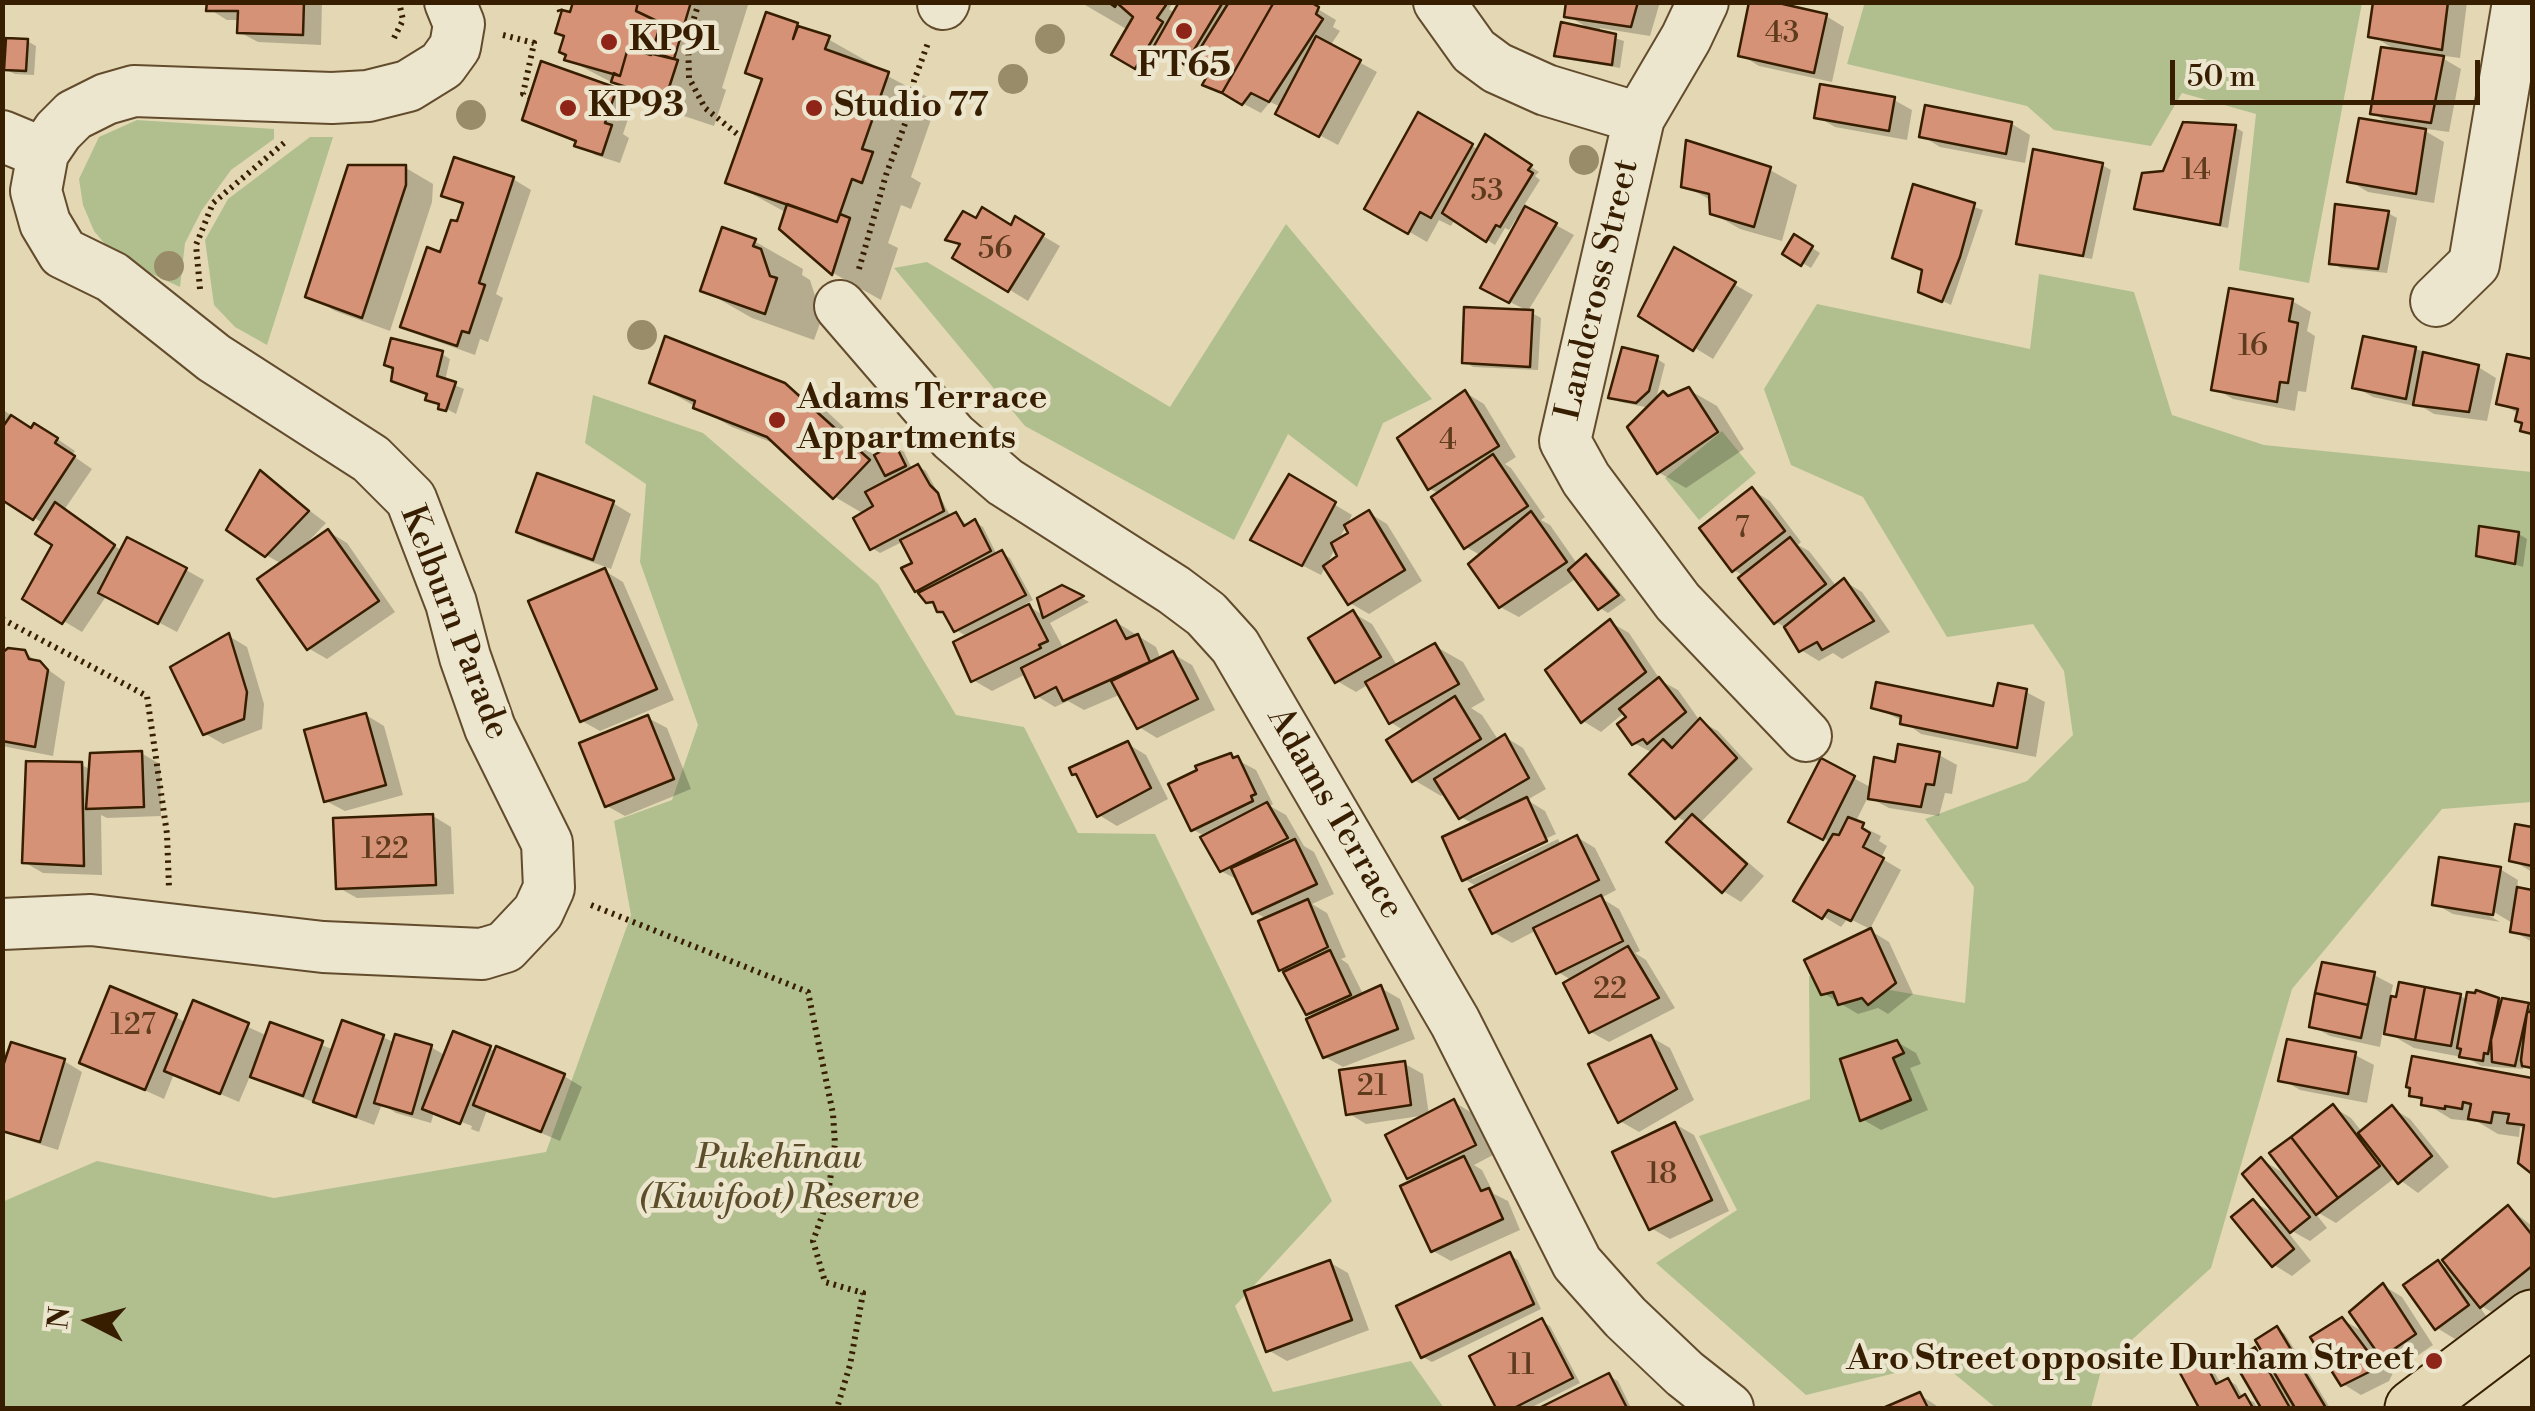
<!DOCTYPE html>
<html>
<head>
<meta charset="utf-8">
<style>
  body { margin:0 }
  #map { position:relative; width:2535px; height:1411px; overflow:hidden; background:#e3d8b3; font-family:"Libre Bodoni",serif }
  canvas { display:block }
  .frame { position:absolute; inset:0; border:5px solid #381e00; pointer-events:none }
  .north { position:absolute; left:40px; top:1271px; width:100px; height:100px; -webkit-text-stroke:8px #ede6ce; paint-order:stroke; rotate:276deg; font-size:28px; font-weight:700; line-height:40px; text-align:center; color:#381e00 }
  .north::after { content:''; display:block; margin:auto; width:35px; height:45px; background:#381e00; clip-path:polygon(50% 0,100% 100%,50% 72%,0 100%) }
  .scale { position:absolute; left:2170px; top:60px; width:310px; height:45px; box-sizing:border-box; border:5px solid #381e00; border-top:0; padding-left:12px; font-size:30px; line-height:35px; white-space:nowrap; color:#381e00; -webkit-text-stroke:8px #ede6ce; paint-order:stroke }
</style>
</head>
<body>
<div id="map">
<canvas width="2535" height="1411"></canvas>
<div class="frame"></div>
<div class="north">N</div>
<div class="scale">50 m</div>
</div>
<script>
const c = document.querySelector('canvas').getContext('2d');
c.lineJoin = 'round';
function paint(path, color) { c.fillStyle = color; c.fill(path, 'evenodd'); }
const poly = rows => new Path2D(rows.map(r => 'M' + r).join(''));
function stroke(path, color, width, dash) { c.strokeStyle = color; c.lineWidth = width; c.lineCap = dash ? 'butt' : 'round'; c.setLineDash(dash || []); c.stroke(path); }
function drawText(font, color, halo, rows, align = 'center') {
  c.font = font + ' "Libre Bodoni",serif'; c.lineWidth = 9; c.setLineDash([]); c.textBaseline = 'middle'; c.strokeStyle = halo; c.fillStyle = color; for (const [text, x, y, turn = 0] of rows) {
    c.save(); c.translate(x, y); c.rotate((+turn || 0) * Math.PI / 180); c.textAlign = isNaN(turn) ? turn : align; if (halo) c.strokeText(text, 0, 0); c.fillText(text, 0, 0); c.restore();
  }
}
const green = poly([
  [1865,2,2362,3,2309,283,2239,270,2256,114,2182,93,2151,146,2054,130,2027,106,1847,64],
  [137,120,274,129,274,139,231,170,202,210,185,243,180,287,137,267,110,250,94,231,83,205,79,179,99,137],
  [310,137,333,137,267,345,235,327,214,305,205,240,228,199],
  [1286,224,1432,399,1383,423,1357,487,1288,434,1234,540,1025,426,894,268,927,262,1170,407],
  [2039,274,2134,292,2172,415,2264,445,2532,472,2532,802,2442,809,2292,989,2211,1268,2102,1367,2091,1408,1996,1408,1940,1362,1806,1395,1656,1263,1737,1210,1699,1136,1810,1099,1809,976,1965,1003,1974,887,1925,819,2027,781,2073,735,2064,671,2033,624,1947,637,1863,497,1791,465,1764,389,1817,304,2030,349],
  [593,395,703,433,878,584,956,715,1024,727,1078,833,1155,834,1332,1201,1235,1306,1273,1392,1411,1361,1444,1408,3,1408,2,1202,97,1161,274,1198,546,1152,631,915,614,821,672,800,698,725,640,562,646,484,585,443],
  [1722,431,1756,473,1699,520,1665,478]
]);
const shadow = poly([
  [210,2,322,2,321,45,258,42,239,32,240,20,227,20,209,9],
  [575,2,749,2,722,88,726,90,714,126,663,109,567,59],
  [1080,2,1173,2,1169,9,1176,14,1183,2,1306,2,1336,20,1333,27,1340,31,1330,46,1377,72,1338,145,1278,113,1281,107,1270,102,1261,113,1206,84,1214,69,1199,60,1194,67,1159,47,1145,72,1114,54,1128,30],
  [1568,2,1660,2,1650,36,1600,28,1599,33,1624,41,1620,68,1565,59,1557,55,1592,30,1566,15],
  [2376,2,2467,2,2460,58,2437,55,2461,69,2449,132,2420,128,2444,142,2434,203,2368,192,2350,181,2395,126,2372,113,2399,52,2371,35],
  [768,16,828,39,877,67,876,70,937,102,911,177,921,183,911,209,901,205,888,243,898,248,881,300,833,273,782,228,787,213,728,181,764,81,748,72],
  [1826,16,1844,27,1832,82,1759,66,1741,55],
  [2,40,8,43,27,41,36,46,34,75,15,74,2,68],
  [614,89,634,101,623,134,629,138,620,163,595,155,577,143,525,119],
  [1894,100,1912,110,1907,140,1835,127,1816,116],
  [1419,115,1479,150,1486,138,1539,172,1535,176,1540,180,1523,207,1574,235,1528,311,1502,298,1520,221,1516,219,1509,230,1505,228,1495,245,1455,219,1451,226,1439,220,1427,242,1368,208],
  [2012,124,2030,135,2025,163,1940,147,1922,136],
  [2235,127,2243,132,2228,228,2145,212,2137,207,2165,173],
  [2102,165,2111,170,2092,259,2027,247,2019,243],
  [406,168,433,184,432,202,390,331,335,311,308,295],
  [1770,170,1797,185,1782,241,1740,229,1712,213,1712,201,1684,185],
  [513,179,531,190,496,294,503,298,488,342,480,339,475,355,422,336,403,326,458,224,462,205,444,194],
  [1915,187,1983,210,1951,305,1930,295],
  [2388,213,2397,218,2387,273,2341,268,2332,263],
  [1016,220,1060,246,1028,301,956,257,962,247,948,239,977,222,1012,228],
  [1795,237,1820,253,1811,268,1785,253],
  [754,241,803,269,802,275,810,280,818,305,825,309,814,340,752,318,703,290],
  [1675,251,1753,295,1713,359,1641,315],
  [2292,301,2311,312,2307,331,2315,336,2306,392,2298,391,2295,411,2233,399,2214,388],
  [1532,313,1541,318,1538,370,1473,367,1465,362],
  [2415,349,2478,367,2496,378,2487,421,2434,414,2424,408,2373,397,2355,387],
  [442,354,450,359,445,381,464,389,456,414,428,399],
  [2509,357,2532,362,2532,435,2523,430,2524,423,2519,414,2499,402],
  [1657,359,1665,364,1655,403,1689,390,1717,406,1744,449,1686,488,1658,472,1650,408,1620,402,1611,397],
  [652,382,784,385,822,407,876,457,895,447,904,452,912,469,918,466,926,471,951,517,956,514,968,526,975,522,983,527,997,555,1002,553,1010,558,1033,600,1025,604,1045,616,1062,587,1089,602,1050,623,1064,649,1116,622,1156,647,1161,660,1173,654,1192,665,1215,710,1157,738,1139,727,1119,695,1084,710,1068,701,1055,707,1037,696,1026,674,992,691,973,680,968,637,956,630,948,615,917,590,916,564,904,541,880,553,872,548,864,514,835,497,781,446,732,427],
  [1466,393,1484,404,1516,457,1505,464,1511,468,1545,517,1541,520,1550,525,1578,565,1587,557,1595,562,1626,600,1608,613,1600,608,1577,578,1519,617,1500,607,1482,556,1466,547,1440,494,1430,489],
  [2,409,32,430,53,436,75,451,72,455,92,469,64,510,122,551,186,570,204,580,177,632,107,595,82,632,25,598,56,544,44,524,2,497],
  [261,474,326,523,304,546,329,532,347,543,395,612,327,659,308,648,282,564,266,555],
  [1290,478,1352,515,1338,541,1352,535,1369,513,1387,524,1422,581,1369,614,1350,603,1336,547,1321,575,1272,550],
  [1752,490,1770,501,1801,542,1798,545,1809,551,1837,587,1844,581,1862,592,1890,632,1842,659,1833,653,1819,661,1801,650,1788,629,1776,622,1744,576,1734,570],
  [613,503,631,514,611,569,537,542,519,531],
  [2519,534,2527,539,2523,567,2479,554],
  [605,571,623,582,674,700,600,731,582,721],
  [1353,613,1372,624,1398,667,1435,646,1463,662,1485,700,1471,708,1482,715,1499,741,1505,737,1523,748,1546,789,1527,800,1545,811,1556,834,1472,873,1472,879,1558,839,1561,845,1577,837,1595,848,1616,890,1601,898,1619,909,1640,951,1635,953,1646,960,1675,1008,1609,1042,1591,1032,1573,981,1558,972,1537,930,1512,943,1493,932,1478,887,1464,879,1474,824,1461,817,1446,793,1441,796,1414,780,1405,731,1390,722,1369,684,1356,692,1337,681],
  [1610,622,1629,633,1661,681,1678,690,1700,721,1718,731,1753,769,1701,822,1764,876,1741,902,1723,891,1688,823,1677,817,1653,753,1634,743,1630,718,1625,712,1601,732,1583,721],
  [229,636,247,647,264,704,262,729,223,744,204,733],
  [24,652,65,682,53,756,2,746,2,655],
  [2026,692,2045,702,2036,757,1921,734,1903,721,1874,707,1995,708],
  [366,715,384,726,403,795,345,811,326,801],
  [648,718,667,728,691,789,625,816,607,806],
  [1128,744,1146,755,1168,799,1117,826,1099,815,1080,777,1074,774],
  [141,753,160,764,161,816,107,818,101,815,102,875,43,873,24,862,82,765,91,770],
  [1939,755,1957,765,1952,794,1945,793,1939,816,1889,808,1868,797,1855,823,1881,836,1879,841,1887,846,1881,858,1901,870,1870,929,1848,918,1841,927,1796,900,1831,842,1810,832,1822,761,1872,788,1897,765],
  [1230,756,1256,770,1273,804,1270,806,1286,815,1304,846,1314,852,1334,894,1312,904,1327,913,1346,957,1341,959,1348,964,1364,996,1381,988,1400,999,1415,1039,1343,1067,1325,1057,1315,1017,1308,1013,1286,973,1281,970,1267,919,1254,912,1240,881,1221,871,1206,837,1192,829],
  [433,816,451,827,454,894,357,898,339,888],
  [2517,827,2532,830,2532,872,2512,860],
  [2500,869,2518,880,2517,890,2532,893,2532,942,2513,931,2514,924,2484,906,2481,911,2500,922,2453,914,2435,904],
  [1871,931,1889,942,1913,994,1888,1014,1878,1008,1858,1014,1823,993],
  [2374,975,2393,985,2390,998,2460,996,2468,1000,2469,994,2490,995,2504,1003,2532,1008,2532,1069,2524,1064,2523,1069,2481,1066,2467,1058,2414,1048,2383,1030,2380,1047,2330,1036,2312,1026],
  [194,1003,268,1036,272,1025,334,1050,383,1037,395,1043,431,1047,446,1056,490,1049,564,1076,582,1087,560,1141,487,1110,479,1132,471,1129,472,1126,441,1114,441,1117,434,1112,431,1123,396,1113,382,1104,374,1125,271,1086,251,1074,239,1102,174,1074,164,1099,82,1062,176,1017,186,1023],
  [1651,1037,1670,1048,1694,1100,1639,1132,1620,1121],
  [1897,1042,1916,1053,1921,1064,1910,1068,1928,1110,1881,1130,1862,1119],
  [2,1050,10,1054,64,1061,82,1072,58,1150,2,1132],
  [2355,1055,2374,1065,2367,1103,2300,1090,2281,1079],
  [2414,1059,2532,1080,2532,1171,2520,1162,2526,1130,2520,1127,2519,1137,2498,1134,2478,1122,2451,1119,2412,1095],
  [1405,1064,1423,1074,1429,1115,1454,1102,1472,1113,1493,1155,1474,1165,1482,1170,1494,1194,1508,1201,1520,1230,1451,1261,1433,1251,1416,1182,1409,1177,1427,1115,1366,1124,1348,1113],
  [2333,1107,2351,1118,2362,1132,2392,1108,2410,1119,2449,1167,2418,1193,2396,1177,2336,1223,2312,1209,2327,1228,2310,1241,2283,1226,2311,1261,2292,1276,2274,1265,2254,1202,2280,1217,2262,1160,2290,1177],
  [1675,1124,1694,1135,1729,1211,1670,1239,1651,1228],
  [2509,1208,2532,1226,2532,1291,2500,1317,2478,1304,2486,1316,2455,1339,2437,1328,2438,1263,2455,1273],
  [1509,1255,1518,1260,1541,1309,1432,1362,1423,1357],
  [1329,1262,1348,1273,1369,1330,1287,1361,1268,1350],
  [2384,1286,2402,1297,2433,1345,2401,1367,2378,1354,2393,1373,2389,1381,2361,1395,2343,1384,2343,1320,2367,1334],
  [1541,1321,1550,1326,1580,1383,1530,1408,1499,1408,1472,1357],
  [2277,1329,2285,1334,2330,1408,2264,1408,2236,1361,2255,1350,2268,1358],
  [2204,1363,2212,1368,2221,1384,2228,1380,2236,1385,2243,1398,2254,1402,2257,1408,2201,1408,2184,1374],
  [1609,1376,1618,1381,1631,1408,1545,1408],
  [1920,1395,1940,1408,1889,1408]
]);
const building = poly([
  [207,2,304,2,303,35,237,33,238,11,206,11,207,2],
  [573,2,638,2,636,11,661,23,651,55,628,48,620,76,564,60,566,55,559,52,564,36,555,33,562,10,570,12,573,2],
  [638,2,691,2,674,59,652,52,661,23,636,11,638,2],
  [1108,2,1163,2,1166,5,1157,18,1163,22,1135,69,1111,55,1133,17,1117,3,1115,7,1108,2],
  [1179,2,1223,2,1185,65,1154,46,1179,2],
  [1229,2,1274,2,1222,93,1202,85,1211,69,1193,60,1229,2],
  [1274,2,1310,2,1319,7,1316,14,1323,19,1269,102,1251,93,1242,105,1222,93,1274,2],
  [1566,2,1638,2,1631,27,1564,17,1566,2],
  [1749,2,1774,2,1827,14,1814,73,1738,56,1749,2],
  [2373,2,2448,2,2442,50,2368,37,2373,2],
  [766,12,798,23,793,39,798,26,830,36,825,49,889,72,862,149,873,152,862,183,852,179,837,222,725,183,762,79,745,73,766,12],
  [1561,22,1616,34,1612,65,1554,56,1561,22],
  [1316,36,1361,60,1319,137,1275,114,1316,36],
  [6,38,28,39,26,71,4,70,6,38],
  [2381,47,2444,56,2431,123,2370,114,2381,47],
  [628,48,678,60,665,100,611,82,614,73,620,76,628,48],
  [541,61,617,88,605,123,612,125,602,155,574,146,576,141,522,120,541,61],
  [1820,84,1895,97,1889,131,1814,118,1820,84],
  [1925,105,2012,122,2006,154,1919,137,1925,105],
  [1418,112,1473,144,1431,218,1420,212,1408,234,1364,209,1418,112],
  [2359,118,2426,129,2416,194,2347,182,2359,118],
  [2183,122,2236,125,2220,225,2134,209,2142,173,2163,171,2183,122],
  [1485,134,1532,165,1528,170,1533,173,1500,227,1496,225,1486,242,1442,213,1485,134],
  [1686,140,1771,167,1754,227,1710,214,1709,194,1681,187,1686,140],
  [2033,149,2103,163,2083,256,2016,244,2033,149],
  [454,157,514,177,479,283,485,285,469,333,462,331,457,346,400,327,427,247,440,252,451,220,457,221,463,203,441,196,454,157],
  [348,165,406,165,406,185,362,318,305,297,348,165],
  [1913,184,1975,203,1960,257,1942,302,1918,292,1922,270,1892,258,1913,184],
  [787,204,837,222,840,214,850,218,832,275,779,229,787,204],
  [2335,204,2389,211,2378,269,2329,264,2335,204],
  [1525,206,1557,223,1509,303,1480,288,1525,206],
  [982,207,1011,225,1015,216,1044,234,1008,292,952,258,960,244,945,240,963,211,976,218,982,207],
  [722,227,756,239,753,246,761,249,770,276,777,278,765,314,700,291,722,227],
  [1794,234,1813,246,1801,266,1782,254,1794,234],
  [1674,247,1736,282,1693,351,1638,316,1674,247],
  [2229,288,2293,299,2289,321,2298,323,2288,383,2280,382,2277,402,2211,390,2229,288],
  [1464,307,1533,310,1530,367,1462,363,1464,307],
  [665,336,785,383,870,460,833,499,767,437,693,408,695,401,649,383,665,336],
  [2363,336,2416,347,2406,399,2352,388,2363,336],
  [391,338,443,351,437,376,456,382,446,411,438,409,439,404,425,400,427,394,391,381,393,368,384,365,391,338],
  [1622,347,1658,356,1649,391,1636,403,1608,398,1622,347],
  [2423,352,2479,365,2469,412,2413,405,2423,352],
  [2507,354,2532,359,2532,434,2520,431,2522,423,2515,421,2518,409,2496,404,2507,354],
  [1689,387,1718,432,1657,474,1627,427,1663,391,1668,396,1689,387],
  [1465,390,1499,446,1428,490,1397,438,1465,390],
  [11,415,31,428,34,423,58,438,55,443,75,456,33,520,2,500,2,428,11,415],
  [895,444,906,466,885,476,874,455,895,444],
  [1493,454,1528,506,1464,549,1431,497,1493,454],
  [918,464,930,485,938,493,944,511,870,550,853,518,873,506,865,492,918,464],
  [260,470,309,511,265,557,226,530,260,470],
  [537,473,614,501,593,560,516,532,537,473],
  [1289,474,1336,502,1302,566,1250,540,1289,474],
  [1752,487,1785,531,1732,572,1699,528,1752,487],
  [55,502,115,545,62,624,22,599,52,545,35,534,55,502],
  [1369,510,1405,570,1348,605,1323,566,1337,556,1331,543,1348,533,1344,525,1369,510],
  [1531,511,1567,562,1499,608,1468,564,1531,511],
  [956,512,964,526,975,519,991,551,915,592,901,568,912,563,900,540,956,512],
  [2479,526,2519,532,2515,564,2476,556,2479,526],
  [328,529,379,601,307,650,257,579,328,529],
  [127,537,187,568,158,624,98,593,127,537],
  [1790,537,1826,584,1774,624,1738,578,1790,537],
  [1002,550,1026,595,954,632,943,612,937,612,933,602,926,603,918,593,1002,550],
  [1586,554,1619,595,1598,610,1568,570,1586,554],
  [605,568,657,689,580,722,528,601,605,568],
  [1844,578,1874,621,1822,650,1817,642,1799,652,1784,627,1844,578],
  [1062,585,1084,596,1043,618,1037,598,1062,585],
  [1029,604,1048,641,1039,645,1041,648,971,682,953,642,1029,604],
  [1353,610,1381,657,1335,683,1308,638,1353,610],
  [1610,619,1646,672,1581,723,1545,670,1610,619],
  [1116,620,1126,639,1138,634,1150,662,1063,701,1056,687,1035,698,1021,668,1116,620],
  [229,633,247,692,244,719,203,735,170,667,229,633],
  [1435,643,1459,684,1389,724,1365,682,1435,643],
  [8,648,25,650,29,659,40,661,48,670,35,747,2,741,2,653,8,648],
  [1173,651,1198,699,1137,729,1111,681,1173,651],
  [1659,677,1686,712,1647,744,1643,739,1632,745,1617,724,1626,717,1619,709,1659,677],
  [1876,682,1993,706,1998,683,2027,689,2017,748,1900,724,1901,716,1871,708,1876,682],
  [1455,696,1481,739,1412,782,1386,740,1455,696],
  [366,713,386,785,324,802,304,730,366,713],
  [648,715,674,779,605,807,579,743,648,715],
  [1700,718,1737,758,1675,819,1629,774,1663,739,1672,748,1700,718],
  [1505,734,1529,778,1459,819,1434,779,1505,734],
  [1128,741,1151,788,1097,817,1076,774,1072,775,1069,768,1128,741],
  [1898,744,1940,752,1934,785,1926,784,1921,807,1868,799,1874,757,1895,762,1898,744],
  [142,751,144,807,86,809,90,753,142,751],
  [1231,753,1233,758,1238,756,1256,794,1251,796,1253,801,1191,831,1168,784,1197,770,1195,766,1231,753],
  [1821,758,1855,776,1823,840,1788,822,1821,758],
  [26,761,82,762,84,866,22,863,26,761],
  [1527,797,1547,841,1462,881,1442,837,1527,797],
  [1267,802,1288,838,1220,872,1200,837,1267,802],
  [433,814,436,885,336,889,333,818,433,814],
  [1692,814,1747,864,1722,893,1666,842,1692,814],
  [1848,817,1864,823,1862,828,1870,833,1863,847,1884,858,1851,921,1828,910,1822,919,1793,901,1833,834,1839,835,1848,817],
  [2515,824,2532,827,2532,866,2509,861,2515,824],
  [1577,835,1599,880,1492,934,1469,889,1577,835],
  [1295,839,1317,884,1252,914,1231,868,1295,839],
  [2439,857,2501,867,2493,915,2432,905,2439,857],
  [2517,887,2532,890,2532,936,2510,932,2517,887],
  [1601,895,1623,941,1556,974,1533,928,1601,895],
  [1308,899,1328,947,1279,971,1258,921,1308,899],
  [1871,928,1896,983,1868,1005,1862,998,1838,1005,1833,992,1821,995,1804,960,1871,928],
  [1628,946,1659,998,1589,1033,1563,983,1628,946],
  [1330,950,1351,995,1306,1015,1283,972,1330,950],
  [2322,962,2375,972,2368,1005,2315,993,2322,962],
  [2399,982,2425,987,2415,1040,2384,1034,2391,996,2396,997,2399,982],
  [1381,985,1398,1029,1323,1058,1306,1019,1381,985],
  [110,986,177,1014,145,1090,79,1063,110,986],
  [2425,987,2461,994,2451,1046,2415,1040,2425,987],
  [2476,990,2499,998,2488,1054,2484,1053,2483,1061,2459,1057,2461,1049,2457,1048,2467,992,2475,993,2476,990],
  [2315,993,2368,1005,2361,1038,2309,1027,2315,993],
  [2502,998,2529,1003,2515,1066,2492,1062,2491,1040,2502,998],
  [193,1000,249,1023,220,1094,164,1071,193,1000],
  [2532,1004,2532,1068,2522,1066,2521,1060,2527,1012,2530,1012,2532,1004],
  [342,1020,384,1035,356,1117,313,1102,342,1020],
  [270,1022,323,1041,303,1096,250,1077,270,1022],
  [453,1031,491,1046,460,1124,422,1109,453,1031],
  [395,1034,432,1045,412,1114,374,1103,395,1034],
  [1651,1035,1677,1089,1618,1123,1588,1064,1651,1035],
  [2287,1039,2356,1052,2348,1094,2278,1081,2287,1039],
  [1897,1040,1904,1053,1893,1058,1911,1100,1860,1121,1840,1059,1897,1040],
  [11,1042,65,1059,40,1142,2,1131,2,1069,11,1042],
  [496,1046,565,1074,541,1132,473,1105,496,1046],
  [2412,1056,2532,1078,2532,1174,2518,1163,2524,1125,2507,1123,2509,1114,2493,1112,2491,1123,2468,1119,2471,1104,2463,1102,2462,1109,2445,1106,2445,1109,2421,1105,2422,1098,2409,1096,2410,1088,2406,1087,2412,1056],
  [1405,1061,1411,1105,1346,1115,1339,1070,1405,1061],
  [1454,1099,1476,1145,1407,1179,1385,1135,1454,1099],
  [2333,1104,2380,1166,2338,1198,2291,1137,2333,1104],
  [2392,1105,2432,1156,2398,1184,2358,1133,2392,1105],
  [1675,1122,1712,1200,1649,1230,1612,1152,1675,1122],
  [2291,1137,2338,1198,2316,1215,2269,1153,2291,1137],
  [1464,1156,1481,1191,1489,1188,1503,1219,1431,1252,1400,1186,1464,1156],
  [2261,1157,2310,1217,2290,1233,2242,1174,2261,1157],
  [2253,1199,2294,1249,2272,1267,2231,1217,2253,1199],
  [2508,1205,2532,1235,2532,1266,2480,1308,2442,1260,2508,1205],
  [1510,1252,1534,1304,1421,1358,1396,1306,1510,1252],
  [1330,1260,1352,1320,1266,1352,1244,1291,1330,1260],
  [2438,1260,2469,1305,2435,1330,2403,1285,2438,1260],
  [2383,1283,2416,1334,2381,1358,2349,1312,2383,1283],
  [2342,1317,2375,1361,2371,1371,2341,1386,2310,1337,2342,1317],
  [1542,1318,1573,1378,1514,1408,1496,1408,1469,1356,1542,1318],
  [2277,1326,2326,1408,2295,1408,2255,1340,2277,1326],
  [2255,1347,2290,1408,2261,1408,2233,1360,2255,1347],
  [2204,1360,2216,1384,2228,1378,2239,1398,2245,1394,2253,1408,2199,1408,2180,1373,2204,1360],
  [1609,1373,1627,1408,1539,1408,1609,1373],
  [1920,1392,1928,1408,1883,1408,1920,1392]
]);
const path = poly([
  [557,2,561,14],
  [699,2,688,38,689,78,705,108,741,137],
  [503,35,534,43,523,94,530,97],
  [394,38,403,20,399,2],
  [859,269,886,175,909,113,914,81,928,43],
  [200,289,196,245,213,203,284,143],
  [2,619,147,696,167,834,169,888],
  [591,905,808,992,833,1114,835,1144,827,1202,813,1241,825,1282,863,1293,850,1365,837,1408]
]);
const minor = poly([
  [1439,2,1474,51,1497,68,1546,90,1639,118],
  [1703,2,1686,38,1639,118,1565,441,1586,479,1678,602,1806,736],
  [943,4,944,2],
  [2,136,43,153],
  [2436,301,2474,264,2518,2],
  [840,306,953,437,1005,482,1174,590,1206,614,1235,646,1455,1022,1577,1263,1625,1317,1685,1374,1728,1408],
  [2,924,91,920,323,947,482,954,505,947,538,912,549,888,547,843,490,728,465,657,451,603,411,499,371,459,214,358,112,277,63,253,45,223,36,191,43,153,58,131,74,115,106,99,134,91,332,98,368,96,408,86,442,65,455,47,459,24,450,2]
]);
const major = poly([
  [2413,1408,2532,1318]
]);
const trees = [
  [1050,39],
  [1013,79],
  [471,115],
  [1584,160],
  [169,266],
  [642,335]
];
const markers = [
  [1184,31,10,"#8f2418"],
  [609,42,10,"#8f2418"],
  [568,108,10,"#8f2418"],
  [814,108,10,"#8f2418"],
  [777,420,10,"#8f2418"],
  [2434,1361,10,"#8f2418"]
];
const numberNames = [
  ["43",1782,35],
  ["14",2196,172],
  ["53",1487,193],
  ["56",995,251],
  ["16",2253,348],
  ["4",1448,442],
  ["7",1742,530],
  ["122",385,851],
  ["22",1610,991],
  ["127",133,1027],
  ["21",1372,1088],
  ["18",1662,1176],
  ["11",1521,1367]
];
const poiNames = [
  ["KP91",629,42],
  ["FT65",1184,68,"center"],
  ["KP93",588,108],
  ["Studio 77",834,108],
  ["Adams Terrace",797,400],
  ["Appartments",797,440],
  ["Aro Street opposite Durham Street",2414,1361,"right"]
];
const streetNames = [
  ["Landcross Street",1599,290,-77],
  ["Kelburn Parade",453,623,69],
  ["Adams Terrace",1334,814,60]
];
const parkNames = [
  ["Pukehīnau",779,1160],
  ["(Kiwifoot) Reserve",779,1200]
];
paint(green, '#b1bf8e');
paint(shadow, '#0003');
paint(building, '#d59277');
stroke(building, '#381e00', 2.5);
stroke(minor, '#634c2d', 54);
stroke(major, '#381e00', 59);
stroke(path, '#381e00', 6, [2.5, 5]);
stroke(minor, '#ede6ce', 50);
stroke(major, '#e3d8b3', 55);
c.fillStyle = '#998c68';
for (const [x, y] of trees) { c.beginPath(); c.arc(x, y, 15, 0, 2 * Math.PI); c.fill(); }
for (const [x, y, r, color] of markers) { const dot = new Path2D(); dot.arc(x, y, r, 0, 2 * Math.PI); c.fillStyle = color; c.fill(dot); stroke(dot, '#ede6ce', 4); }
drawText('30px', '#5f3b1e', null, numberNames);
drawText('bold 35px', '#381e00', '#ede6ce', poiNames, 'left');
drawText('35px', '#381e00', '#ede6ce', streetNames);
drawText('italic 35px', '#5c4e2b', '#ede6ce', parkNames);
</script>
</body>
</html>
